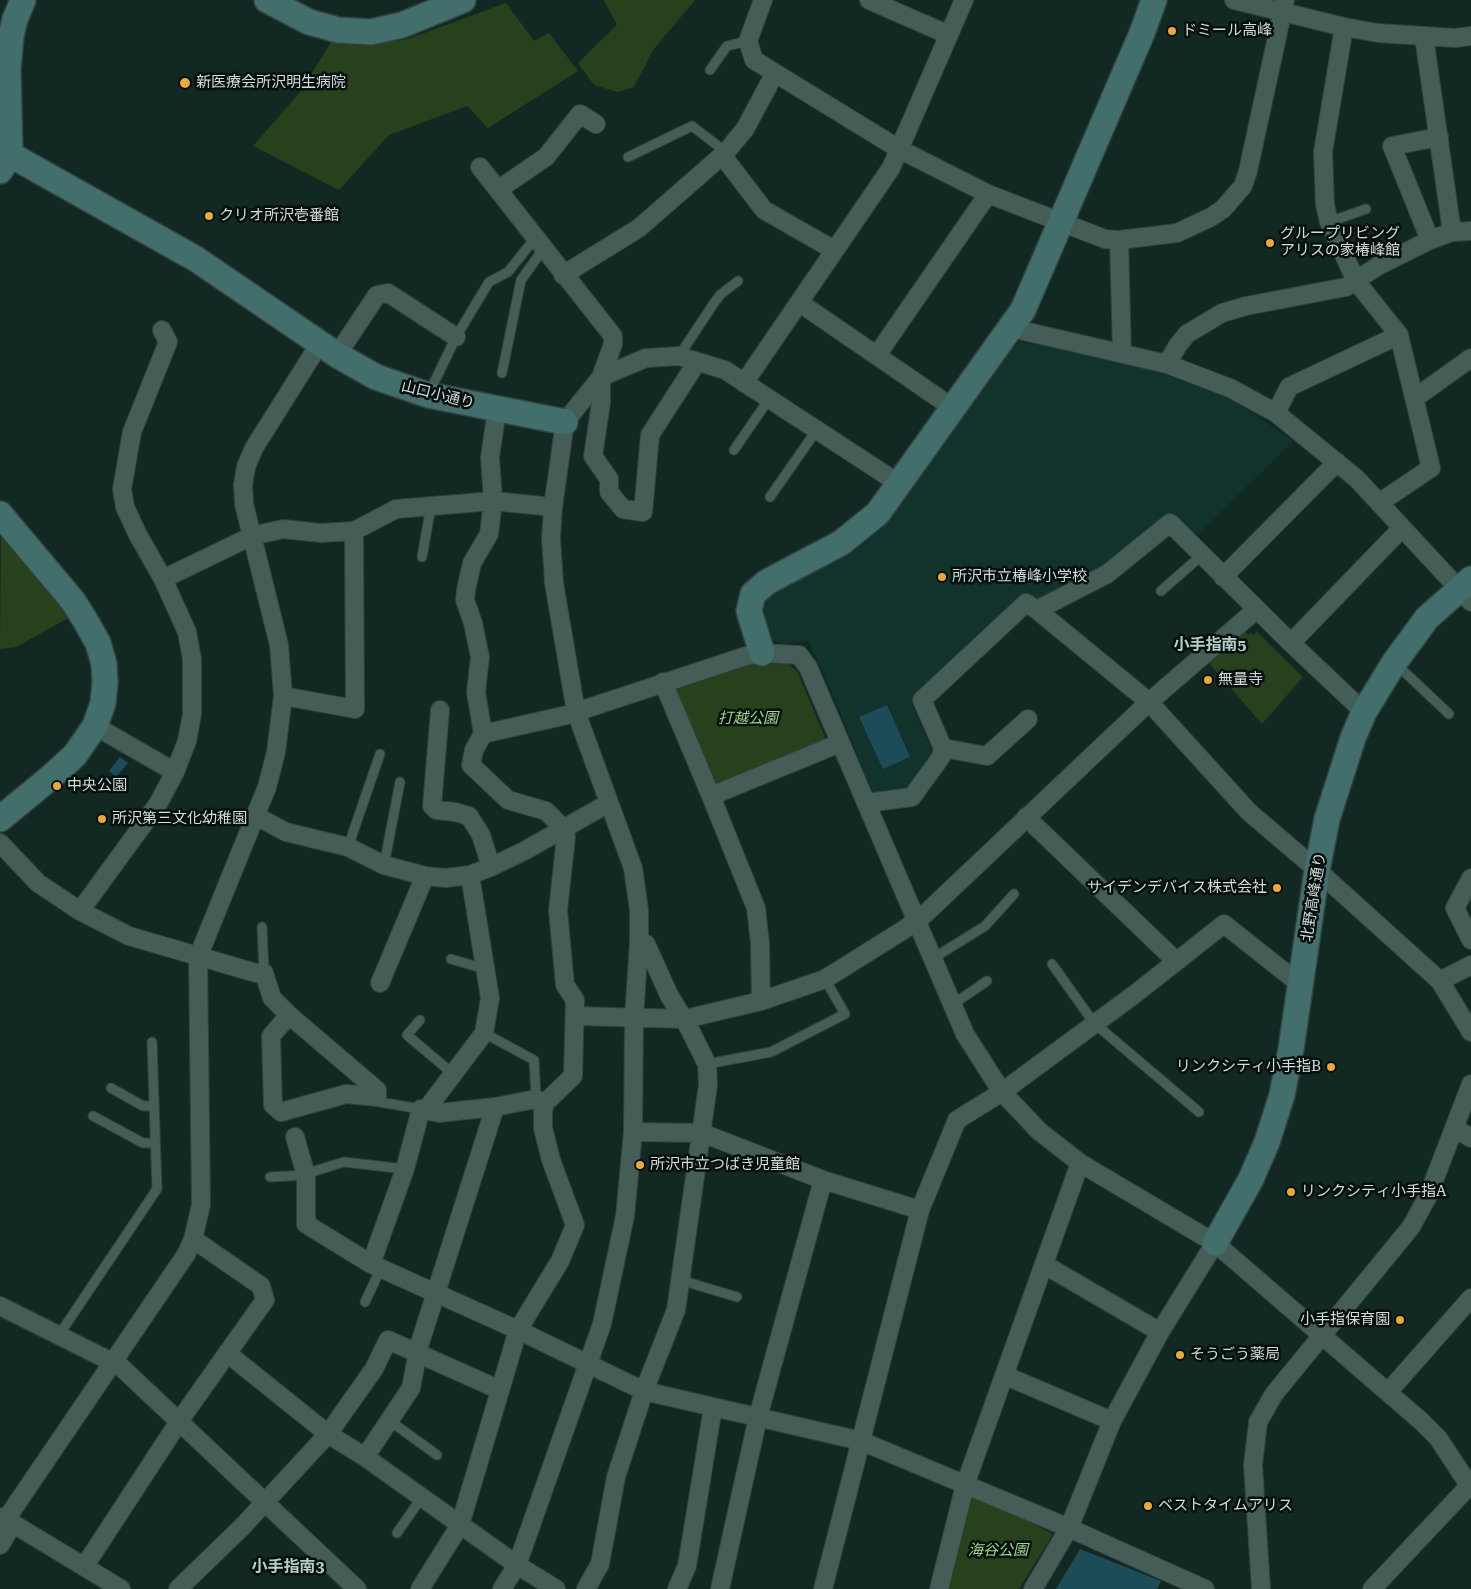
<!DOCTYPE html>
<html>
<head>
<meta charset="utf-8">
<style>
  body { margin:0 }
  canvas { display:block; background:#122823 }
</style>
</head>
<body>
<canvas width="1471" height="1589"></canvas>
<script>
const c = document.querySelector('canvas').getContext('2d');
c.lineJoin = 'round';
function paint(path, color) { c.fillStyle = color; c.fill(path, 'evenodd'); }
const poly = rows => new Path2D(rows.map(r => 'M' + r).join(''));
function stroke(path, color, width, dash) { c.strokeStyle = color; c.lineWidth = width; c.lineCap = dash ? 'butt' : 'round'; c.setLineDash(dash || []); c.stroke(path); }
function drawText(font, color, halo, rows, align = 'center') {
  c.font = font + ' "Roboto Serif","Noto Sans JP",serif'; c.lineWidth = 5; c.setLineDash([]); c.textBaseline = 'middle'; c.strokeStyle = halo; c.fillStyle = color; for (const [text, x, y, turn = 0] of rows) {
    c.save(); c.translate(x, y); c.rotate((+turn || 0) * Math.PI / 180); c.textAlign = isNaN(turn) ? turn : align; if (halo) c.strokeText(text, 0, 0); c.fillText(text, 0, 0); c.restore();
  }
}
const built = poly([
  [1022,342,1121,361,1185,379,1232,399,1293,441,1195,537,1172,513,1104,568,1036,602,914,698,911,702,931,749,930,756,909,786,901,791,877,794,872,791,834,697,809,641,781,644,772,639,762,606,767,595,863,540,1011,347]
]);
const green = poly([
  [604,0,695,0,653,50,634,87,618,92,594,85,578,63,617,25],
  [506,3,534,41,549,33,578,71,488,128,467,106,389,135,339,190,253,146,301,91,331,42,362,45,408,39],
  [1,531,70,617,16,647,0,649],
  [1243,630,1248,635,1250,633,1253,635,1257,632,1303,677,1262,724,1207,661],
  [787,664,797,671,825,737,822,744,718,786,677,694,678,689,750,665],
  [973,1493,1053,1534,1019,1589,949,1589]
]);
const water = poly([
  [887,705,910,757,883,769,859,717],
  [120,757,128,763,116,777,109,771],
  [1080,1549,1161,1581,1157,1589,1056,1589]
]);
const lane = poly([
  [710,70,727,46,748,41],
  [628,157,692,126,726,152],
  [1329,222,1366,209],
  [679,356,714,303,721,294,738,281],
  [502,373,521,280,544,248],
  [429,393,456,337,489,282,508,272,536,237],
  [734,450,769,399],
  [770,497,816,431],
  [422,557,431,506],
  [1161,591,1202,555],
  [1395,663,1449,714],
  [348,847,380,754],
  [384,865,400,782],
  [262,927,264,973],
  [451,959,485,969],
  [932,959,985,926,1014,894],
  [1052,964,1094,1023,1199,1112],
  [952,1005,987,981],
  [420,1020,407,1035,452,1073],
  [484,1033,534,1060,536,1099],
  [707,1064,771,1052,845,1014,825,979],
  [111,1088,143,1106,154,1106],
  [377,1097,379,1102,421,1109],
  [93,1116,143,1143,155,1143],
  [305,1174,344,1162,405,1169],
  [270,1177,306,1175],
  [680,1280,737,1297],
  [365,1302,381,1268],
  [59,1335,157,1189,152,1042],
  [390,1421,437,1455],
  [397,1533,422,1497]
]);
const street = poly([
  [869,0,949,35],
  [1234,0,1344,27,1378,33,1455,38,1471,36],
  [1344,27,1323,152,1325,205,1329,222,1356,281,1399,335,1431,468,1379,503],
  [1424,37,1452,232],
  [775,73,899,149,988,194],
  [722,155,764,210,834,250],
  [480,167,613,336,613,344,601,377,601,403,593,456,609,479,609,492,623,509,643,512,650,435,697,362],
  [499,189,546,157,580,114,596,124],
  [1119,240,1122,353],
  [1430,240,1392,146,1439,137],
  [563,275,639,228,726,152,745,129,775,73,754,60,748,41,763,0],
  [800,303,953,408],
  [1011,328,1167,364,1230,388,1276,413,1357,479,1471,602],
  [337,355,377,295,388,293,456,337],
  [877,355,988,194,1105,239,1119,240,1177,233,1211,217,1223,209,1243,186,1248,171,1285,0],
  [1167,364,1178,345,1187,334,1222,313,1246,306,1346,287,1378,266,1430,240,1452,232,1471,231],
  [744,383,891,168,964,0],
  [1415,398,1471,358],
  [1276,413,1289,387,1399,335],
  [1223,577,1337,462],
  [163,579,252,536,283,529,321,533,354,531,396,509,493,501,553,507],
  [1037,610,1107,574,1170,523,1291,643,1364,712],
  [1291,643,1402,528],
  [663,682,711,796,840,743],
  [283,696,355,709,354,531],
  [440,710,432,806,436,810,455,812,469,816,481,835,491,867],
  [95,726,175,772],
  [483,734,567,715,746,656,762,653,799,655,808,667,965,1034,1002,1092,1039,1131,1080,1163,1215,1243,1421,1421,1438,1438,1471,1488],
  [943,748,987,756,1028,719],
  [711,796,756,908,760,943,761,1001],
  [866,803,912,797,941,757,943,748,922,700,1026,603,1037,610,1149,702,1249,812,1317,870,1440,981,1471,1032],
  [254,815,286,832,348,847,384,865,425,876,446,878,470,875,491,867,526,850,607,804],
  [1026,817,1176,961],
  [0,843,38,883,80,911,129,936,256,973,264,973,272,998,289,1015,271,1036,273,1105,281,1112,346,1094,377,1097,377,1090,289,1015],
  [1471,878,1455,908,1471,940],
  [80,911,158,804,175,772,187,741,192,714,192,659,187,632,163,579,138,535,125,507,122,489,132,432,168,342,162,330],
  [1440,981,1471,965],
  [380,983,425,876],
  [576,1016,685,1019,761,1001,825,979,905,929,925,914,1149,702,1257,609],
  [426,1110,484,1033,490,998,470,875],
  [1455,1128,1471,1138],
  [633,1132,702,1133,823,1180,920,1210],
  [295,1137,306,1175,306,1224,371,1264,518,1330,644,1391,861,1441,1069,1528,1205,1589],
  [371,1264,405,1169,421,1109,439,1113,495,1107,536,1099,545,1103],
  [1045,1265,1160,1332],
  [0,1306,120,1366,357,1589],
  [227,1353,328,1434,365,1457,517,1565,556,1589],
  [1006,1376,1112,1421],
  [1388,1392,1471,1298],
  [365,1457,411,1388,419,1346,495,1107],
  [2,1517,121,1589],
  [0,1545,9,1530,11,1512,187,1253,193,1239,201,1205,198,957,267,787,276,752,283,696,279,645,244,504,243,485,246,467,254,448,320,343],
  [84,1567,180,1420,265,1300,261,1286,193,1239],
  [178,1589,242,1527,328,1434,374,1369,388,1340,500,1390],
  [420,1589,460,1525,518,1330,560,1261,575,1225,551,1160,543,1128,543,1111,545,1103,573,1076,575,1000,565,985,558,910,566,837,563,828,546,811,508,800,471,765,474,750,483,734,476,692,480,657,473,623,465,600,466,590,472,563,489,534,493,501,490,457,497,409],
  [502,1589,517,1565,602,1324,625,1216,633,1132,634,1018,639,942,639,910,633,868,576,712,554,583,551,538,553,507,565,422,601,377,646,358,679,356,725,370,898,483],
  [586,1589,600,1564,616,1477,644,1391,676,1310,708,1085,707,1064,689,1028,669,995,646,944,639,942],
  [677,1589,687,1566,713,1407],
  [720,1589,758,1417,823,1180],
  [823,1589,920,1210,957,1120,1002,1092,1135,994,1224,924,1301,985],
  [939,1589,965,1485,1080,1163],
  [1033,1589,1069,1528,1112,1421,1160,1332,1215,1243],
  [1261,1589,1253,1465,1258,1422,1274,1394,1411,1227,1428,1196,1471,1084],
  [1372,1589,1471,1484]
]);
const secondary = poly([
  [267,0,309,22,338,30,371,32,402,25,463,0],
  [0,149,196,259,337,355,376,377,428,395,565,422],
  [0,171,10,154,8,69,11,36,15,19,23,0],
  [0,514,73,601,85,620,98,643,104,664,105,682,103,703,95,726,75,755,51,777,0,819],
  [762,653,749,611,753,594,767,582,841,543,878,513,1023,310,1142,33,1154,0],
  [1215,1243,1251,1179,1267,1142,1282,1095,1291,1049,1317,870,1327,819,1353,738,1364,712,1394,663,1427,618,1471,579]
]);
const markers = [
  [1172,31,5,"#eca93a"],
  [185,83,6,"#eca93a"],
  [209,216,5,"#eca93a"],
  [1270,243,5,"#eca93a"],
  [942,577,5,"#eca93a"],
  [1208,680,5,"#eca93a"],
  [57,786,5,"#eca93a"],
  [102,819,5,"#eca93a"],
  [1277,888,5,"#eca93a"],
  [1331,1067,5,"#eca93a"],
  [640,1165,5,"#eca93a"],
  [1291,1192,5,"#eca93a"],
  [1400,1320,5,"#eca93a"],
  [1180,1355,5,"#eca93a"],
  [1148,1506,5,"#eca93a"]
];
const poiNames = [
  ["ドミール高峰",1182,31],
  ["新医療会所沢明生病院",196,83],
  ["クリオ所沢壱番館",219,216],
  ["グループリビング",1280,234],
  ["アリスの家椿峰館",1280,251],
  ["所沢市立椿峰小学校",952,577],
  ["無量寺",1218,680],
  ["中央公園",67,786],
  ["所沢第三文化幼稚園",112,819],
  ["サイデンデバイス株式会社",1267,888,"right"],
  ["リンクシティ小手指B",1321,1067,"right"],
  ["所沢市立つばき児童館",650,1165],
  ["リンクシティ小手指A",1301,1192],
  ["小手指保育園",1390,1320,"right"],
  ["そうごう薬局",1190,1355],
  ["ベストタイムアリス",1158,1506]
];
const streetNames = [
  ["山口小通り",438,395,14],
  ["北野高峰通り",1314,897,-81]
];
const parkNames = [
  ["打越公園",748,719],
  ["海谷公園",998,1551]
];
const neighbourhoodNames = [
  ["小手指南5",1210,645],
  ["小手指南3",288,1567]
];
paint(built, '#12322c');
paint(green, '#28411d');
paint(water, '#1d4c59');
stroke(lane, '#32423e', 11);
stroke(street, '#32423e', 20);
stroke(secondary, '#32423e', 28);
stroke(lane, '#455d57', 9);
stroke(street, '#455d57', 18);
stroke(secondary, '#426e6b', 25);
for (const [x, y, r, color] of markers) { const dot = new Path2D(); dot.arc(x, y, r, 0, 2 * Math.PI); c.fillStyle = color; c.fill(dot); stroke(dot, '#060f0d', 2); }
drawText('15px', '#d0ddd9', '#060f0d', poiNames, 'left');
drawText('15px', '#d0ddd9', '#060f0d', streetNames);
drawText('italic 15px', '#a0d889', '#060f0d', parkNames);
drawText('bold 16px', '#b4cfc8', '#060f0d', neighbourhoodNames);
</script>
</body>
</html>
